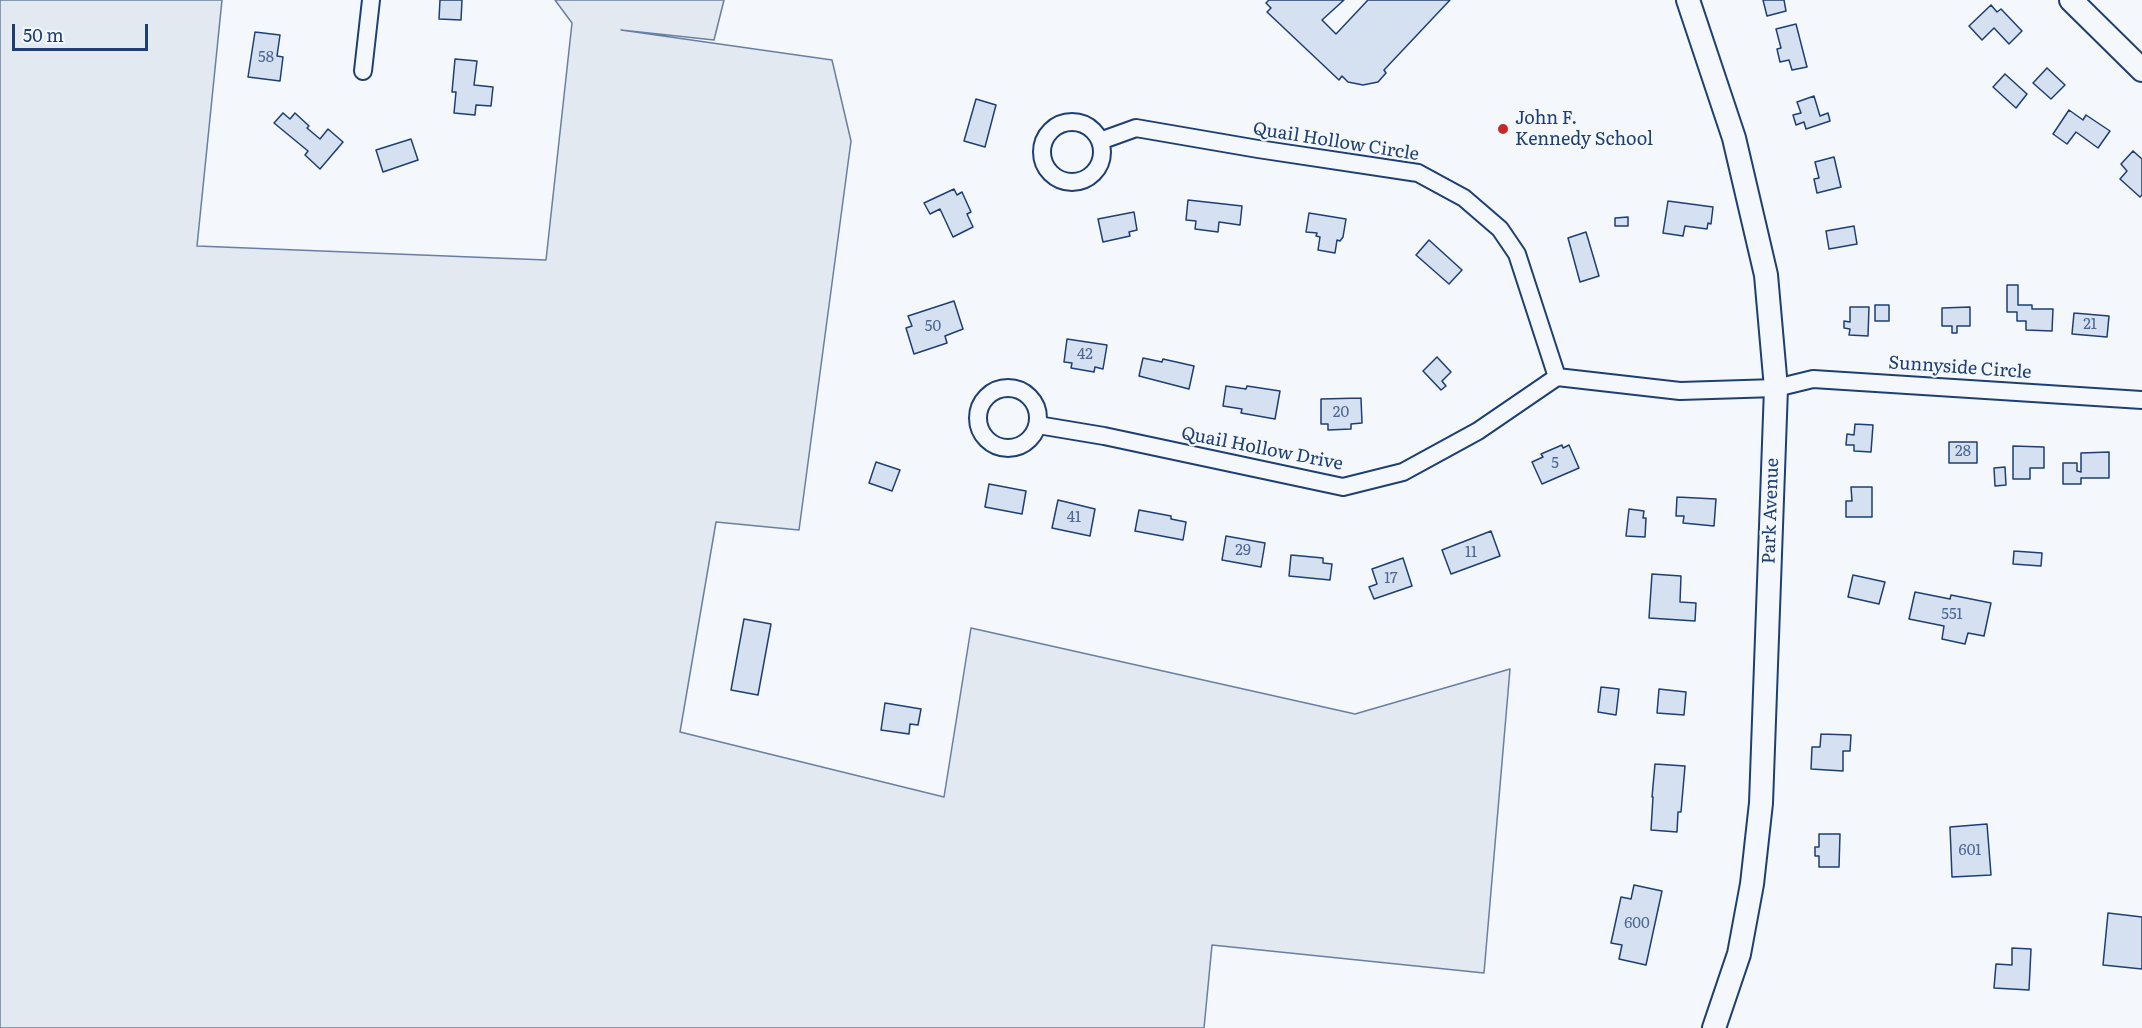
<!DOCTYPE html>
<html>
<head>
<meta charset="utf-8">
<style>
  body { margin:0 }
  #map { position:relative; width:2142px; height:1028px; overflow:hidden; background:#f4f7fb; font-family:Literata,serif }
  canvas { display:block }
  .scale { position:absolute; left:12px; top:24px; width:136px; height:27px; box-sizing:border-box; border:3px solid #1d3f73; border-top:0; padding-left:8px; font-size:18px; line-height:21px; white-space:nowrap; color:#1d3f73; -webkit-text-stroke:4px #f4f7fb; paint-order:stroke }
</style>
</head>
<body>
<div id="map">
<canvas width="2142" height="1028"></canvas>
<div class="scale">50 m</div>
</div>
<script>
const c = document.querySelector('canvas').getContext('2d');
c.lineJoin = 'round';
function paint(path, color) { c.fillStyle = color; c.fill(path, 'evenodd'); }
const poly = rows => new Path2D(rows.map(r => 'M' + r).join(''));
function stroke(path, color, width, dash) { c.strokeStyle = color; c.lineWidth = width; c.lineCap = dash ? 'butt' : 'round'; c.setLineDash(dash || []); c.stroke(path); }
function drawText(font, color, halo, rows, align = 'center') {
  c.font = font + ' Literata,serif'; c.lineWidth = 4.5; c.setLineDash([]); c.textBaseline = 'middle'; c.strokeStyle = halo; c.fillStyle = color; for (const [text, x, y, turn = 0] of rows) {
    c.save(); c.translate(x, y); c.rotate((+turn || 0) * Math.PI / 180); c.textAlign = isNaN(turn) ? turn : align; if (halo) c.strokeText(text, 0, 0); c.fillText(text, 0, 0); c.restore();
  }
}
const green = poly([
  [0,0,222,0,197,246,546,260,572,23,555,0,724,0,714,40,621,30,832,60,851,141,799,530,716,522,680,732,944,797,971,628,1355,714,1510,669,1484,973,1212,945,1204,1028,0,1028,0,0]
]);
const building = poly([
  [440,0,462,0,461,20,439,19,440,0],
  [1269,0,1344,0,1322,20,1336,34,1368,0,1450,0,1384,70,1386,73,1378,82,1363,85,1348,82,1342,76,1339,80,1267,12,1271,8,1266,3,1269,0],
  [1763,0,1784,0,1786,11,1767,16,1763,0],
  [1991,5,1997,12,2001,9,2022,31,2009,44,1994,28,1982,40,1969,26,1991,5],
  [1796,24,1807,67,1792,70,1789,60,1780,62,1777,49,1781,48,1776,29,1796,24],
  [255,32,280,35,277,56,283,57,280,81,248,77,255,32],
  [455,59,477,61,474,85,493,87,491,106,476,105,475,115,454,113,456,92,452,92,455,59],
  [2047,68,2065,85,2051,99,2033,83,2047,68],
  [2005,74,2027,94,2016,108,1993,87,2005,74],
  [1814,96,1820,116,1828,113,1830,121,1806,129,1804,122,1796,125,1793,115,1801,113,1797,102,1814,96],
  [976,99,996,105,985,147,964,141,976,99],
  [2069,110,2083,120,2086,115,2110,131,2098,148,2076,132,2067,144,2053,134,2069,110],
  [283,113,290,119,295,113,309,126,307,128,320,139,328,129,343,142,320,169,305,155,308,151,274,123,283,113],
  [411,139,418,160,383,172,376,150,411,139],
  [2133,151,2142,159,2142,195,2140,197,2120,179,2127,171,2121,164,2133,151],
  [1834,157,1841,187,1817,193,1814,179,1819,178,1815,162,1834,157],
  [954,189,957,195,962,192,971,212,967,214,973,227,953,237,940,209,930,214,924,203,954,189],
  [1188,200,1242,206,1240,225,1219,222,1218,232,1195,229,1196,221,1186,220,1188,200],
  [1668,201,1713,207,1711,224,1708,223,1707,229,1685,226,1683,236,1663,233,1668,201],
  [1134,212,1137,230,1129,232,1130,236,1103,242,1098,219,1134,212],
  [1309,213,1346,219,1343,237,1340,241,1337,240,1335,253,1318,250,1320,237,1316,236,1317,233,1306,232,1309,213],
  [1628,217,1628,226,1615,226,1615,218,1628,217],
  [1854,226,1857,244,1829,249,1826,231,1854,226],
  [1586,232,1599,276,1580,282,1568,238,1586,232],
  [1429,240,1462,270,1449,284,1416,255,1429,240],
  [2007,285,2018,285,2018,305,2032,305,2032,309,2053,309,2052,331,2026,330,2026,321,2017,321,2017,312,2007,312,2007,285],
  [954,301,963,329,945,336,947,343,914,354,906,328,912,326,908,316,954,301],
  [1875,305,1889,305,1889,321,1875,321,1875,305],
  [1850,307,1869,307,1868,336,1849,335,1850,329,1844,328,1844,321,1850,322,1850,307],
  [1970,307,1970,326,1957,326,1957,333,1952,333,1952,326,1942,326,1942,308,1970,307],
  [2074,313,2109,316,2107,337,2072,334,2074,313],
  [1067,339,1107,345,1103,369,1095,367,1094,372,1071,368,1072,363,1064,362,1067,339],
  [1437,357,1451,372,1442,381,1446,386,1441,390,1423,371,1437,357],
  [1143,358,1162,362,1163,359,1194,366,1189,389,1139,376,1143,358],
  [1226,386,1246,389,1247,386,1280,391,1275,419,1241,413,1242,409,1223,406,1226,386],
  [1361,398,1362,423,1351,424,1351,429,1328,430,1328,424,1321,424,1321,399,1361,398],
  [1855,424,1873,425,1871,452,1854,451,1854,445,1846,445,1847,434,1854,435,1855,424],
  [1949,442,1977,442,1977,463,1949,463,1949,442],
  [1562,445,1563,448,1569,445,1579,468,1542,484,1532,462,1543,457,1541,454,1562,445],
  [2013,446,2044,447,2044,468,2030,468,2030,479,2013,479,2013,446],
  [2109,452,2109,478,2081,478,2081,484,2063,484,2063,463,2077,463,2077,471,2081,472,2081,453,2109,452],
  [876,462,900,470,892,491,869,483,876,462],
  [2005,467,2006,485,1995,486,1994,468,2005,467],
  [989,484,1026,491,1022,514,985,507,989,484],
  [1851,487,1872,487,1872,517,1846,517,1846,501,1852,501,1851,487],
  [1677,497,1716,499,1714,526,1683,523,1684,516,1676,516,1677,497],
  [1058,500,1095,509,1090,536,1052,528,1058,500],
  [1629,509,1644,511,1643,518,1646,518,1645,537,1626,536,1629,509],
  [1139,510,1171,516,1171,519,1186,522,1183,540,1135,531,1139,510],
  [1491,531,1500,556,1451,574,1442,550,1491,531],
  [1226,536,1265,543,1261,567,1222,560,1226,536],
  [2014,551,2042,553,2041,566,2013,564,2014,551],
  [1291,555,1323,558,1323,563,1332,564,1330,580,1289,576,1291,555],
  [1403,558,1412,586,1374,599,1369,587,1377,584,1372,569,1403,558],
  [1652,574,1681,576,1680,602,1696,603,1695,621,1649,618,1652,574],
  [1853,575,1885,582,1879,604,1848,597,1853,575],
  [1915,592,1950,599,1951,595,1991,603,1984,636,1968,633,1965,644,1942,639,1944,626,1909,619,1915,592],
  [744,619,771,624,758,695,731,690,744,619],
  [1601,687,1619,689,1616,715,1598,712,1601,687],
  [1659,689,1686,692,1684,715,1657,713,1659,689],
  [885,703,921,709,918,725,910,724,909,734,881,730,885,703],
  [1821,734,1851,735,1850,751,1843,751,1843,771,1811,769,1812,747,1820,747,1821,734],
  [1655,764,1685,766,1681,812,1678,812,1677,832,1651,830,1653,797,1652,797,1655,764],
  [1987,824,1991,875,1952,877,1950,827,1987,824],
  [1819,834,1840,834,1839,867,1819,867,1819,856,1815,856,1815,847,1819,847,1819,834],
  [1634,885,1662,891,1646,965,1619,959,1622,945,1611,943,1621,897,1631,899,1634,885],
  [2108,913,2142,917,2142,969,2103,965,2108,913],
  [2012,948,2031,949,2029,990,1994,988,1996,964,2012,965,2012,948]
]);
const street = poly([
  [363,71,371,0],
  '1042 152a30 30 0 1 1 60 0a30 30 0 1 1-60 0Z',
  [1100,141,1136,128,1258,149,1418,173,1464,198,1500,229,1517,254,1557,377],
  '978 418a30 30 0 1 1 60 0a30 30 0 1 1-60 0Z',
  [1038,425,1104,436,1343,487,1403,472,1478,431,1557,377,1680,391,1776,388,1813,379,2142,400]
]);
const secondary = poly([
  [1688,0,1734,138,1766,275,1776,388,1761,803,1752,884,1739,954,1714,1028],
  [2071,0,2142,70]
]);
const markers = [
  [1503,129,6,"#c62828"]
];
const numberNames = [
  ["58",266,58],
  ["21",2090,325],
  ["50",933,327],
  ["42",1085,355],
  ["20",1341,413],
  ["28",1963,452],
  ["5",1555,464],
  ["41",1074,518],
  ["29",1243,551],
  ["11",1471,553],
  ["17",1391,579],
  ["551",1952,615],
  ["601",1970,851],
  ["600",1637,924]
];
const poiNames = [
  ["John F.",1515,119],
  ["Kennedy School",1515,140]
];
const streetNames = [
  ["Quail Hollow Circle",1336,142,9],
  ["Sunnyside Circle",1960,368,4],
  ["Quail Hollow Drive",1262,449,11],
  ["Park Avenue",1771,511,-88]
];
paint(green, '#e3e9f0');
stroke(green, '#687fa3', 1.5);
paint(building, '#d5e0f0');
stroke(building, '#1d3f73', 1.5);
stroke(street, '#1d3f73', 20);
stroke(secondary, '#1d3f73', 26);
stroke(street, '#f4f7fb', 16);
stroke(secondary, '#f4f7fb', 22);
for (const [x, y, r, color] of markers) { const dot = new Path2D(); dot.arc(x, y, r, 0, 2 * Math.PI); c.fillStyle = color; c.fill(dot); stroke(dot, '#f4f7fb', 2); }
drawText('15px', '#4b6792', null, numberNames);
drawText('18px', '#1d3f73', '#f4f7fb', poiNames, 'left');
drawText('18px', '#1d3f73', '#f4f7fb', streetNames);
</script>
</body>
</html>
